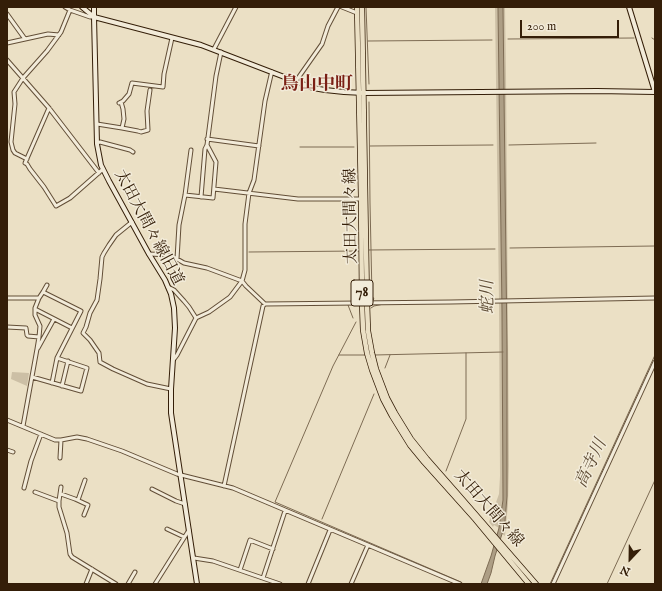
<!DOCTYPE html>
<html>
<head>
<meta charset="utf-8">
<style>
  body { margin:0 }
  #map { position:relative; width:662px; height:591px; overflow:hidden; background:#ebe0c5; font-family:"IM FELL English",serif }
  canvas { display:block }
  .frame { position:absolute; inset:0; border:8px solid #341e08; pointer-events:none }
  .north { position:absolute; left:610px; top:539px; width:40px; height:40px; -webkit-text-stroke:3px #f2ebd9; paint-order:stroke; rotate:202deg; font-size:11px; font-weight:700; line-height:16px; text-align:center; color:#341e08 }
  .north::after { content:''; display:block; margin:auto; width:14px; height:18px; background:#341e08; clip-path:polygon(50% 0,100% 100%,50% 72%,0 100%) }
  .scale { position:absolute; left:520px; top:20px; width:99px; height:18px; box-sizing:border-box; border:2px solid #341e08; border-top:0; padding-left:5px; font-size:12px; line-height:14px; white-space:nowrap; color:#341e08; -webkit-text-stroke:3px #f2ebd9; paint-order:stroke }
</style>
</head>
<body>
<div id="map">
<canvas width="662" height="591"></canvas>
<div class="frame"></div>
<div class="north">N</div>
<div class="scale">200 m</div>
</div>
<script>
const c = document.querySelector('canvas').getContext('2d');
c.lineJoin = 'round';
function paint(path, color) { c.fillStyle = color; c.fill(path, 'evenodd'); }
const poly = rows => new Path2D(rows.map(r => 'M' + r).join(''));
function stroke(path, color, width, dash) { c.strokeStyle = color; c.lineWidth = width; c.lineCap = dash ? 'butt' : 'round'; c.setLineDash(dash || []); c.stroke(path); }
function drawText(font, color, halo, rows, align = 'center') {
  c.font = font + ' "IM FELL English","Noto Serif JP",serif'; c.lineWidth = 3; c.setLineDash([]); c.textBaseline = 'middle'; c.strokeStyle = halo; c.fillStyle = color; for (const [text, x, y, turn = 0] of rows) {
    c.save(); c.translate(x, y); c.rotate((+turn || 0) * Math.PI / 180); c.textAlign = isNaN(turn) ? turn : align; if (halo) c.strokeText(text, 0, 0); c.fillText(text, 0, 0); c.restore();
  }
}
const green = poly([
  [495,7,498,7,502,312,503,500,499,528,494,525,493,527,489,522,499,494,500,476,499,302],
  [503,7,505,7,506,74,509,465,508,504,505,536,502,534,505,521,507,496,507,349],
  [12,372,29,373,27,386,11,379]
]);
const water = poly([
  [498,7,503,7,507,349,507,496,505,521,502,534,495,556,491,573,487,584,481,584,491,556,499,528,503,500,502,312,498,7]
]);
const stream = poly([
  [366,7,369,84],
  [652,38,655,40],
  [508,39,634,38],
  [368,41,492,40],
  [369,102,370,203,372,296,374,299,373,300],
  [509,145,596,143],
  [370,146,493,145],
  [300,147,354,147],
  [510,248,655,246],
  [367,250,495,249],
  [249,252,360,251],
  [483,303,493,303],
  [348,305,353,318],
  [371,308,374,306,384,304],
  [356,322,333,366,275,502,461,582],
  [339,355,366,355],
  [375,355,503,352],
  [385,368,390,355],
  [446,471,466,419,466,353],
  [322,519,374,394],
  [550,584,655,355],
  [607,584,655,480]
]);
const street = poly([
  [65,7,70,10,90,17,94,17],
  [342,7,357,13],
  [7,14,25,39],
  [7,43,48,34,59,35],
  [214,49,236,7],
  [7,60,49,108,99,173],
  [296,81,322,44,328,26,338,7],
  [121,102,123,109,124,119,122,128],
  [119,103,123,101,129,94,132,83,163,87,164,74,172,38],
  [49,108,25,163,27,164,30,169,44,187,56,206,70,198,103,169],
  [97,124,122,128,138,131,141,132,148,130,147,111,150,90],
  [207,139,259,146],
  [97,143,100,142,130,150,133,152],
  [27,159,15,153,13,150,11,142,15,104,14,92,23,78,47,51,61,32,70,10],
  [214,189,298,199,361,199],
  [185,195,213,198,216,162,207,145],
  [201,197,205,149,207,145,216,76,221,52],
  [132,222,116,235,109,245,104,253,102,257,100,279,97,300,90,313,86,327,83,333,90,340,99,353,100,362,113,369,147,384,171,389],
  [149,254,170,255,184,263,207,268,242,281,246,286,265,304,451,302,655,298],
  [177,259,179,225,185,195,191,150],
  [168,287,174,290,184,301,189,307,196,318],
  [43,292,81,311,57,358,52,383],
  [7,298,39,298],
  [35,309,72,328],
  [7,327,26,328,27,335,28,336,39,337],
  [38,348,54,319],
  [174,359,177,355,196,318,209,312,230,297,242,281,245,270,245,224,249,193,254,180,265,101,271,75,272,72],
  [32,377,81,391,87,368,57,358],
  [62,386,68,361],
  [7,420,55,440,61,440,77,437,87,439,122,451,177,474,233,488,460,584],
  [23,426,37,349,39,337,40,326,35,315,35,308,39,298,43,292,47,285],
  [7,450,13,452],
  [60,458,61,440],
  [224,486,263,306,265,304],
  [61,487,59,501,59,507,67,533,70,554,72,557,116,584],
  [24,488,31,461,41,434],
  [152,489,176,501,185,504],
  [35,492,59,501],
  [61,494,75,499,88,505,84,515],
  [78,500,85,480],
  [167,529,184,537],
  [194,558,213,561,280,584],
  [240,570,250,540,273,549],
  [263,578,285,511],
  [86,584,92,569],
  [128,584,135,572],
  [155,584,189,530],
  [308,584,330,530],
  [351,584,368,545],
  [553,584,655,362]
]);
const secondary = poly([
  [82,7,94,17,201,45,313,88,325,90,344,92,364,93,597,91,655,92],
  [94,7,94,17,97,144,101,165,109,181,149,254,165,280,171,294,174,308,175,328,171,389,171,413,197,584],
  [629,7,655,92]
]);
const primary = poly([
  [357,7,361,197,362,303,363,330,367,353,372,370,383,399,392,416,410,445,424,462,475,519,529,584],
  [362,7,367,303,368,331,372,353,376,369,387,398,395,413,411,439,427,459,456,492,536,584]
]);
const shields = [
  [362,293,22]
];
const shieldNames = [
  ["78",362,293]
];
const streetNames = [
  ["太田大間々線",352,216,-91],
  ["太田大間々線旧道",148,228,62],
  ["太田大間々線",488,509,49]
];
const waterNames = [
  ["蛇川",489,297,-91],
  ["高寺川",592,464,-65]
];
const quarterNames = [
  ["鳥山中町",317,85]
];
paint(green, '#ccbfa5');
paint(water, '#ad9e85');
stroke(water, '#7d6b53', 1);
stroke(stream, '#7d6b53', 1);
stroke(street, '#624e37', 5);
stroke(secondary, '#341e08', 6);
stroke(primary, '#341e08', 6);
stroke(street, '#f2ebd9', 3);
stroke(secondary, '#f2ebd9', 4);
stroke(primary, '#ebe0c5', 4.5);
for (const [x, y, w] of shields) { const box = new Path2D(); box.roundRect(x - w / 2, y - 13, w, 26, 3); c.fillStyle = '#f2ebd9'; c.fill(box); stroke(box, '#341e08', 1); }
drawText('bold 15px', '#341e08', null, shieldNames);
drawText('16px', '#341e08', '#f2ebd9', streetNames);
drawText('italic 17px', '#5e4b34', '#f2ebd9', waterNames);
drawText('bold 18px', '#7a1f14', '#f2ebd9', quarterNames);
</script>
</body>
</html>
